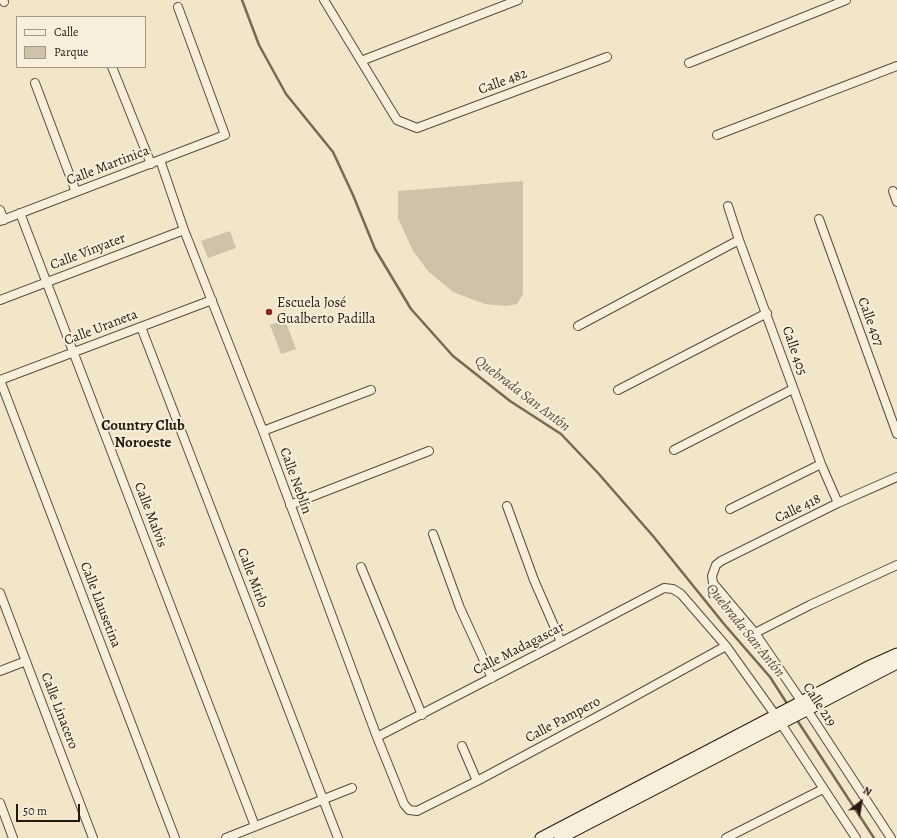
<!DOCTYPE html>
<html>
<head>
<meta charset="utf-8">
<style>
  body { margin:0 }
  #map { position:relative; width:897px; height:838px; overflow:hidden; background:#f2e5c8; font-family:Alegreya,serif }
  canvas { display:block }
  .legend { position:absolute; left:16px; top:16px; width:130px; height:52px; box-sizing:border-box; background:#f7eedb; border:1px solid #a29989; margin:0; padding:5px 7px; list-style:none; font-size:12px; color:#23190f }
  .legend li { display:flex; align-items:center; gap:8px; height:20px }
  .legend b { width:20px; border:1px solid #a29989 }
  .north { position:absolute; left:841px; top:782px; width:40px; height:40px; -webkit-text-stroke:3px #f7eedb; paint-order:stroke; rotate:31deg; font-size:11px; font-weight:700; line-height:16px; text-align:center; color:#23190f }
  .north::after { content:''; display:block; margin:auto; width:14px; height:18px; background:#23190f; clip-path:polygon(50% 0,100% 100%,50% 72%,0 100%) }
  .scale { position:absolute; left:16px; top:804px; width:64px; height:18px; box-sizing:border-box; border:2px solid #23190f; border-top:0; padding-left:5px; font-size:12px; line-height:14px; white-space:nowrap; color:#23190f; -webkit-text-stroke:3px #f7eedb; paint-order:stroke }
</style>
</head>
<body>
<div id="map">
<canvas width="897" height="838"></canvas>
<ul class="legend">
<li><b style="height:5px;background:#f7eedb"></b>Calle</li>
<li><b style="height:11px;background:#cfc2a9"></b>Parque</li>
</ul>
<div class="north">N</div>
<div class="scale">50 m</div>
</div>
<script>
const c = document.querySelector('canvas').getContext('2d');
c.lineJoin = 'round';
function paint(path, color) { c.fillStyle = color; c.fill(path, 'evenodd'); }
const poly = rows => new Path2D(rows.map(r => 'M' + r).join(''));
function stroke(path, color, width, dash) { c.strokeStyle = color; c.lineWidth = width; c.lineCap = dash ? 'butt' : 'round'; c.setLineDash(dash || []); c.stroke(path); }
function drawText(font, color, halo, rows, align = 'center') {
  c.font = font + ' Alegreya,serif'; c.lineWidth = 4; c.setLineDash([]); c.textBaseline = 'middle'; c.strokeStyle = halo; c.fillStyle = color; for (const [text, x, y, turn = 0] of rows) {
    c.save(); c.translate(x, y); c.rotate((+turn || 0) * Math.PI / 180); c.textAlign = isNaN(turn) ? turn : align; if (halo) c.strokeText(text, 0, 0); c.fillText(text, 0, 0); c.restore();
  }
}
const green = poly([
  [523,181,523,294,517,304,507,306,485,304,453,292,428,271,413,251,398,218,398,191],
  [230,231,236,248,208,258,201,241],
  [285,320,296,349,281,354,270,325]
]);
const stream = poly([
  [242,0,259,45,286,94,333,152,353,195,375,249,411,309,453,356,510,401,561,434,598,473,653,536,724,624,770,677,788,705],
  [797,720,874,838]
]);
const street = poly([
  [3,0,4,2],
  [324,0,397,120,417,128,607,57],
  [361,61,518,0],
  [689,63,846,0],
  [112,67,151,164],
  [35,83,76,192],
  [717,135,897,66],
  [160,160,184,230,263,431,377,737,404,804,409,810,417,811,477,781,606,712,726,646],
  [893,191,897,202],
  [728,206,739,240,821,464,838,503],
  [0,210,4,220],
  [20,213,255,826],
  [819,219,897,434],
  [0,221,225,135,178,7],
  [0,300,184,230],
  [578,326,739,240],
  [141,327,338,838],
  [0,380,175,838],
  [0,380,212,300],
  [618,390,767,313],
  [263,431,371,390],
  [674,450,793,389],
  [290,505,429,451],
  [507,506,534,580,561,642],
  [730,509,821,464],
  [433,534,460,608,492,678],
  [361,567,422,715],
  [0,593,93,838],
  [755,633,810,605,897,565],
  [0,671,26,661],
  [377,737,561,642,664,588,673,589,681,594,726,646,776,716,856,838],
  [462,746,477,781],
  [0,803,13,838],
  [226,838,352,788],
  [726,838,823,789],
  [891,838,802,702,755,633,713,583,712,576,716,565,721,561,838,503,897,477]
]);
const secondary = poly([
  [541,838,868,667,897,654],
  [560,838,897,663]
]);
const markers = [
  [269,312,4,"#8f2418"]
];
const streetNames = [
  ["Calle 482",503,82,-20],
  ["Calle Martinica",108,166,-21],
  ["Calle Vinyater",88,252,-21],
  ["Calle 407",870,322,70],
  ["Calle Uraneta",101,328,-21],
  ["Calle 405",794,351,71],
  ["Calle Neblín",295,481,70],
  ["Calle 418",798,509,-26],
  ["Calle Malvis",150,515,69],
  ["Calle Mirlo",252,578,69],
  ["Calle Llausetina",100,605,69],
  ["Calle Madagascar",519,649,-27],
  ["Calle 219",819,705,57],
  ["Calle Linacero",59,711,69],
  ["Calle Pampero",563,720,-28]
];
const poiNames = [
  ["Escuela José",277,304],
  ["Gualberto Padilla",277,320]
];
const waterNames = [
  ["Quebrada San Antón",522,394,37],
  ["Quebrada San Antón",745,631,51]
];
const neighbourhoodNames = [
  ["Country Club",143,426],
  ["Noroeste",143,443]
];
paint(green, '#cfc2a9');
stroke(stream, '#756a58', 2.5);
stroke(street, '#574c3d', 10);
stroke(secondary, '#23190f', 13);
stroke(street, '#f7eedb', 8);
stroke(secondary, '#f7eedb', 11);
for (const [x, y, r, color] of markers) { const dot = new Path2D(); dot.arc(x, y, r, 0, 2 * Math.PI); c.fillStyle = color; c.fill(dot); stroke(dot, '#f7eedb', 1.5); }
drawText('14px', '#23190f', '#f7eedb', streetNames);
drawText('14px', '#23190f', '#f7eedb', poiNames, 'left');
drawText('italic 15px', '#5a4f40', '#f7eedb', waterNames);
drawText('bold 15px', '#23190f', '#f7eedb', neighbourhoodNames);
</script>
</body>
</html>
